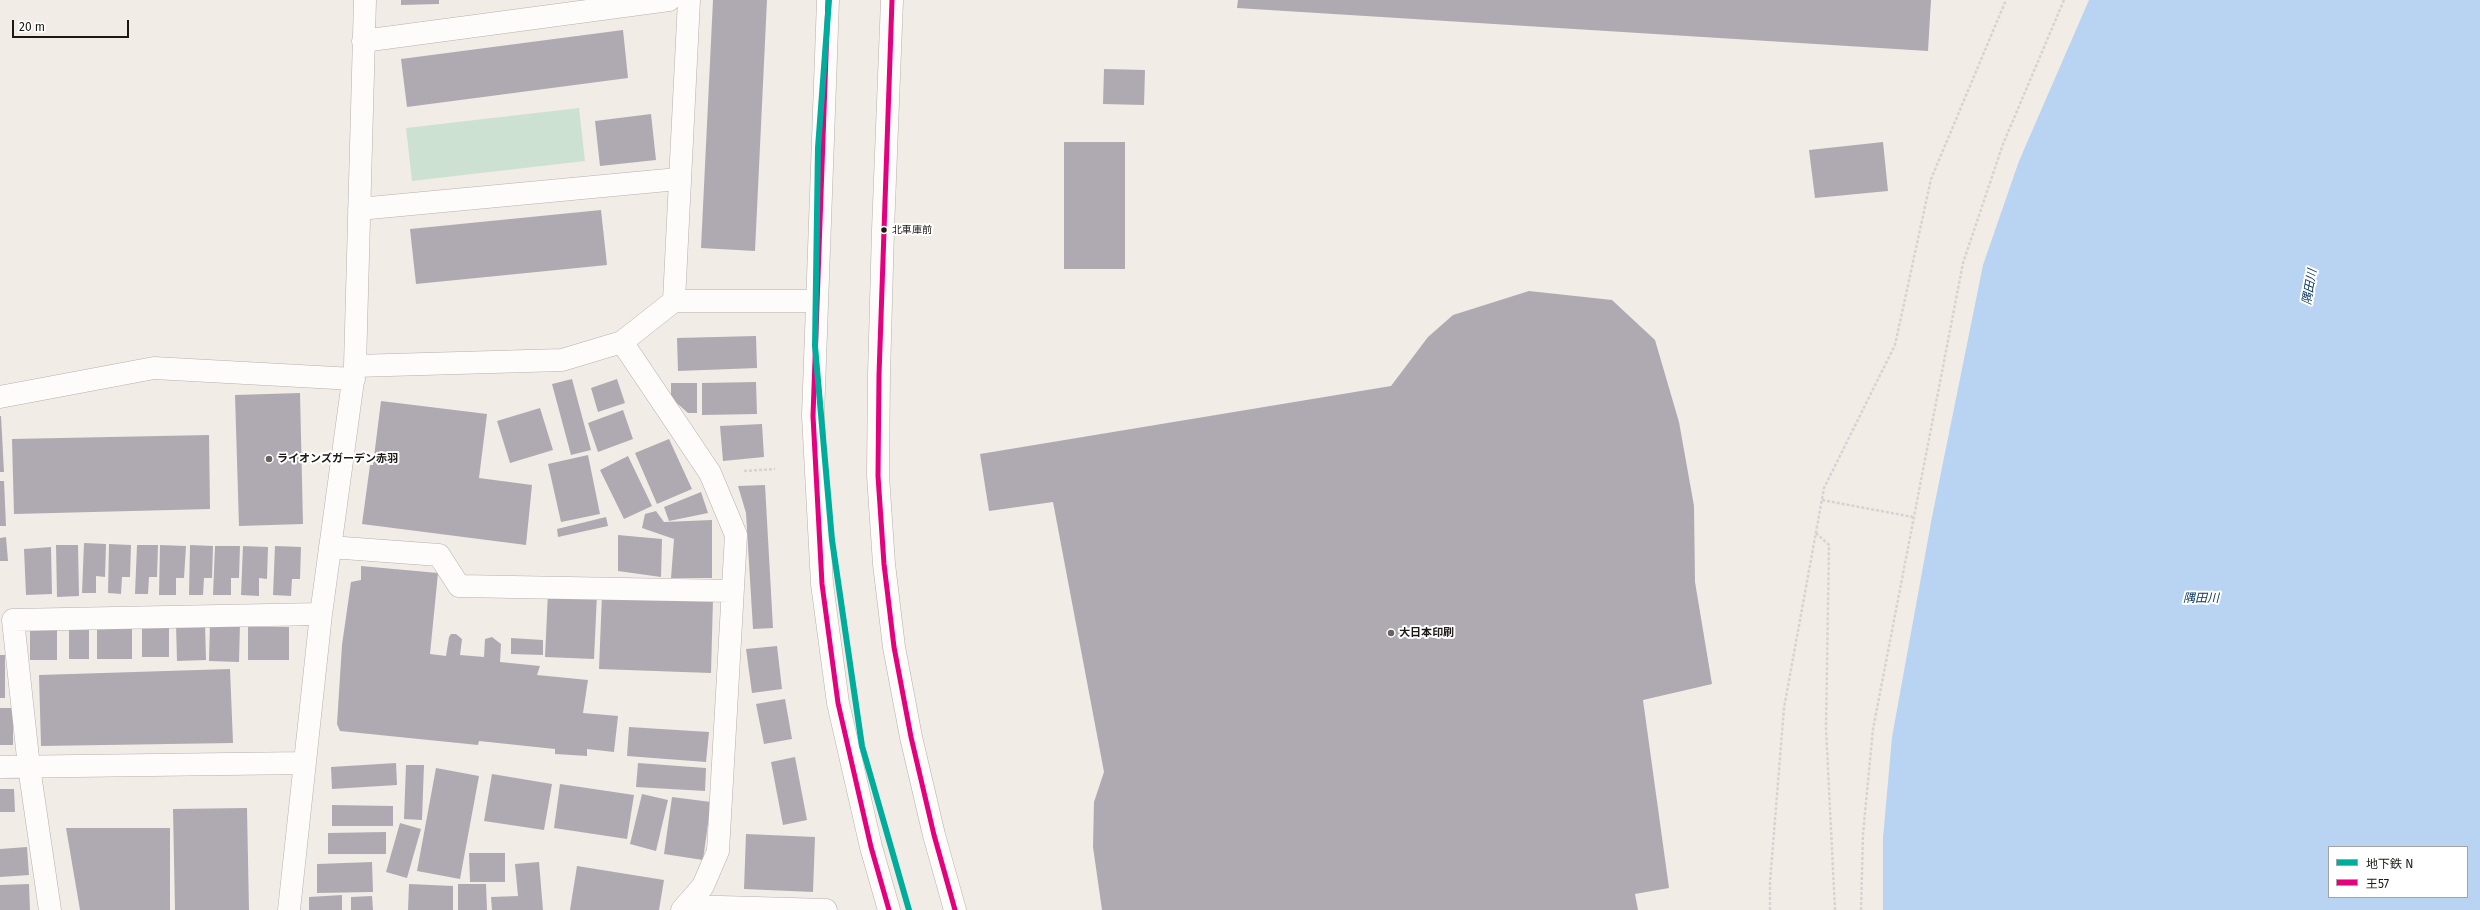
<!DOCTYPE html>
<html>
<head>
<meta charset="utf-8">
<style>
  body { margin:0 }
  #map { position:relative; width:2480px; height:910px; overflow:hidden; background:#f2ece6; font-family:"Fira Sans","Noto Sans JP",sans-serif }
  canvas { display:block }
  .legend { position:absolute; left:2328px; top:846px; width:140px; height:52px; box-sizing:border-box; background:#fff; border:1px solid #a4a3a1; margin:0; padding:5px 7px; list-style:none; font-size:12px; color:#1c1814 }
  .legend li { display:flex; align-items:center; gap:8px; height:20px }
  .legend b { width:20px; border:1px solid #a4a3a1 }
  .scale { position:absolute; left:12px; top:20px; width:117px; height:18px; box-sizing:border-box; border:2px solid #1c1814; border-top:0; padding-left:5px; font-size:12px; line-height:14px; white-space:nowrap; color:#1c1814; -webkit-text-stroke:3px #fff; paint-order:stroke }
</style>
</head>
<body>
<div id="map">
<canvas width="2480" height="910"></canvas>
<ul class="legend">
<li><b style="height:5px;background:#00ac9b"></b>地下鉄 N</li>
<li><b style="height:5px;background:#e5007d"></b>王57</li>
</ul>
<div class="scale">20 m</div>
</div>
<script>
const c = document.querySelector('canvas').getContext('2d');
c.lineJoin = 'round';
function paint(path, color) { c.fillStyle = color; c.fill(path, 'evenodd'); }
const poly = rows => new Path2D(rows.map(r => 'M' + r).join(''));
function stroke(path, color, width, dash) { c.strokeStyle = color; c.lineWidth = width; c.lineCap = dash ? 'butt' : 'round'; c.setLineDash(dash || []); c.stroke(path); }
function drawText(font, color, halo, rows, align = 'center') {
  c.font = font + ' "Fira Sans","Noto Sans JP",sans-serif'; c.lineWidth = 4; c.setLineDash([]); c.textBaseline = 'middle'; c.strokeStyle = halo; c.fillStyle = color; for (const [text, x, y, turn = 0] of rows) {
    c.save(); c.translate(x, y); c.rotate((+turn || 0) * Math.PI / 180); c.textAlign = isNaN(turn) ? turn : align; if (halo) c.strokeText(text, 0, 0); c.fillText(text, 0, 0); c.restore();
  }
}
const green = poly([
  [579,108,585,161,412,181,406,128]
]);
const water = poly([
  [2089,0,2480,0,2480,910,1883,910,1883,838,1892,737,1932,517,1983,265,2019,161],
  [2329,847,2467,847,2467,897,2329,897]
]);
const building = poly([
  [401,0,439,0,439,4,401,5],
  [713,0,767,0,755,251,701,248],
  [1238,0,1931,0,1928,51,1237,8],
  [623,30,628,78,407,107,401,59],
  [1104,69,1145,70,1144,105,1103,104],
  [651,114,656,160,600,166,595,121],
  [1064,142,1125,142,1125,269,1064,269],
  [1883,142,1888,191,1815,198,1809,150],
  [601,210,607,265,416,284,410,229],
  [1529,291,1612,300,1655,340,1679,422,1694,506,1695,582,1712,684,1643,700,1669,888,1635,894,1638,910,1102,910,1093,847,1094,802,1104,772,1053,502,989,511,980,454,1391,386,1428,337,1453,315],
  [756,336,757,368,678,371,677,338],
  [572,379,591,450,571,455,552,384],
  [617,379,625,403,598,412,591,388],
  [756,382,757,414,702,415,702,383],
  [671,383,697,383,697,413,688,413,671,398],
  [300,393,303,524,239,526,235,395],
  [381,401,487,414,479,478,532,485,526,545,362,524,370,465,373,465],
  [540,408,553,450,510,463,497,421],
  [623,410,633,439,598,452,588,423],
  [0,416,1,416,4,472,0,472],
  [762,424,764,457,723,461,720,426],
  [209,435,210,509,14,514,12,439],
  [669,439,692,489,657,504,635,453],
  [588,455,600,514,561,522,548,464],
  [628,456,652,506,624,519,600,470],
  [0,481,4,481,6,526,0,526],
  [765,485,773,628,753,629,746,513,738,486],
  [701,492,708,513,669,521,664,507],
  [656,511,664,522,712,520,712,578,671,578,674,539,642,528,645,514],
  [606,517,608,526,558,537,557,529],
  [618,535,662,539,661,577,618,571],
  [6,537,8,561,0,561,0,538],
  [84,543,106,544,105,577,96,576,96,593,82,593],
  [109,544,131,545,130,577,122,577,121,594,108,593],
  [56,545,78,545,79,596,57,597],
  [137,545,158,545,157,577,149,577,148,594,135,594],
  [160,545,186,546,184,578,176,578,176,595,159,595],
  [190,545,213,546,212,578,204,578,203,595,189,595],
  [215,546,240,546,239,578,231,578,231,595,213,595],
  [243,546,268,547,267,579,259,578,259,596,241,595],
  [275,546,301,547,300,579,292,579,291,596,273,595],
  [51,547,52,594,26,595,24,549],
  [361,566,438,573,430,654,446,656,449,637,451,634,456,634,462,639,460,655,484,657,485,639,492,637,501,644,500,662,540,666,537,675,588,680,583,713,618,716,614,752,587,749,587,756,555,754,555,749,479,741,478,745,340,731,337,724,342,645,351,582,361,580],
  [548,592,597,594,594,659,545,657],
  [602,595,713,599,711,673,599,669],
  [97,623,132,623,132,659,97,659],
  [205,623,206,660,177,661,176,624],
  [210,623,240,623,239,662,209,661],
  [142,624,169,624,169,657,142,657],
  [30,625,57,625,57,660,30,660],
  [69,625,89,625,89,659,69,659],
  [248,627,289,627,289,660,248,660],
  [511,638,543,640,543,655,511,654],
  [777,646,782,689,752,693,746,649],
  [0,655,5,655,5,698,0,698],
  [230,669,233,743,41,746,39,675],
  [785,699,792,739,764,744,756,704],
  [0,708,13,708,13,745,0,745],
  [629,727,709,732,706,762,627,756],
  [795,757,807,820,783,825,771,762],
  [396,763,397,785,332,789,331,767],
  [638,763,706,768,705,791,636,787],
  [406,765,424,765,422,820,404,819],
  [436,768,479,776,460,879,417,871],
  [492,774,552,784,544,830,484,821],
  [560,784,634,795,627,839,554,828],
  [0,789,14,789,15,812,0,812],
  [642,794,668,800,656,851,630,844],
  [672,797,711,802,703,860,664,854],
  [332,805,393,806,393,826,332,826],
  [247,808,249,910,175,910,173,809],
  [400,823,421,829,407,878,386,872],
  [66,828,170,828,170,910,80,910],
  [386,832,386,854,328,854,328,833],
  [746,834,815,837,813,892,744,889],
  [27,847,29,875,0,877,0,849],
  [469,853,505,853,505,882,470,882],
  [372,862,373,892,317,893,317,864],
  [539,862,543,910,492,910,491,897,518,896,515,864],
  [577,866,664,880,659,910,570,910],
  [29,884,30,910,0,910,0,885],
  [409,884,453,886,453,910,408,910],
  [458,884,486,884,487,910,458,910],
  [342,895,342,910,309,910,309,897],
  [372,896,373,910,351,910,351,897]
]);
const path = poly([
  [744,471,775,469],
  [1822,500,1913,517],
  [1816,533,1829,545,1826,728,1835,910],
  [1770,910,1770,882,1784,708,1824,488,1895,345,1931,179,2006,0],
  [1861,910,1863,834,1873,729,1963,263,2003,144,2064,0]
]);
const minor = poly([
  [363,41,669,0],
  [359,209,678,179],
  [674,301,689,0],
  [622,342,710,473,736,535,718,851,703,886,682,910],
  [355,366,562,360,622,342,674,301,816,301],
  [0,397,154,368,354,379],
  [330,547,439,555,459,586,732,591],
  [0,767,304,763],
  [686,906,826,910],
  [50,910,29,767,13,620,321,614],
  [289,910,321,614,355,366,365,0]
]);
const highway = poly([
  [828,0,813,416,822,584,838,703,871,847,889,910],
  [892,0,883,230,879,375,878,476,884,564,894,647,911,737,934,835,955,910]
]);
const bus1 = poly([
  [828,0,813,416,822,584,838,703,871,847,889,910],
  [892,0,879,375,878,476,884,564,894,647,911,737,934,835,955,910]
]);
const metro1 = poly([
  [829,0,818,148,815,346,832,540,862,746,909,910]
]);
const markers = [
  [884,230,3.5,"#1c1814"],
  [269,459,4,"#67625e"],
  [1391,633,4,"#67625e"]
];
const busNames = [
  ["北車庫前",892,230]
];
const poiNames = [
  ["ライオンズガーデン赤羽",277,459],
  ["大日本印刷",1399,633]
];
const waterNames = [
  ["隅田川",2310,287,-80],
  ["隅田川",2201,599]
];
paint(green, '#cde1d3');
paint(water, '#b8d4f2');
paint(building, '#afaab1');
stroke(minor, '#b4b0ab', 23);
stroke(highway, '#b4b0ab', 23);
stroke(path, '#d6d3d2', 2.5, [3, 2]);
stroke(minor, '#fdfcfb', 22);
stroke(highway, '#fdfcfb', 22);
stroke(bus1, '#e5007d', 5);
stroke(metro1, '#00ac9b', 6);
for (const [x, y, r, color] of markers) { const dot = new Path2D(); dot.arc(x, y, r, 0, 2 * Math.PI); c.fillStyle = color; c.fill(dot); stroke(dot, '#fff', 1.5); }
drawText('10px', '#1c1814', '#fff', busNames, 'left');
drawText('bold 11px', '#1c1814', '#fff', poiNames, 'left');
drawText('italic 12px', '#03335c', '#fff', waterNames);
</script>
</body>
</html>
